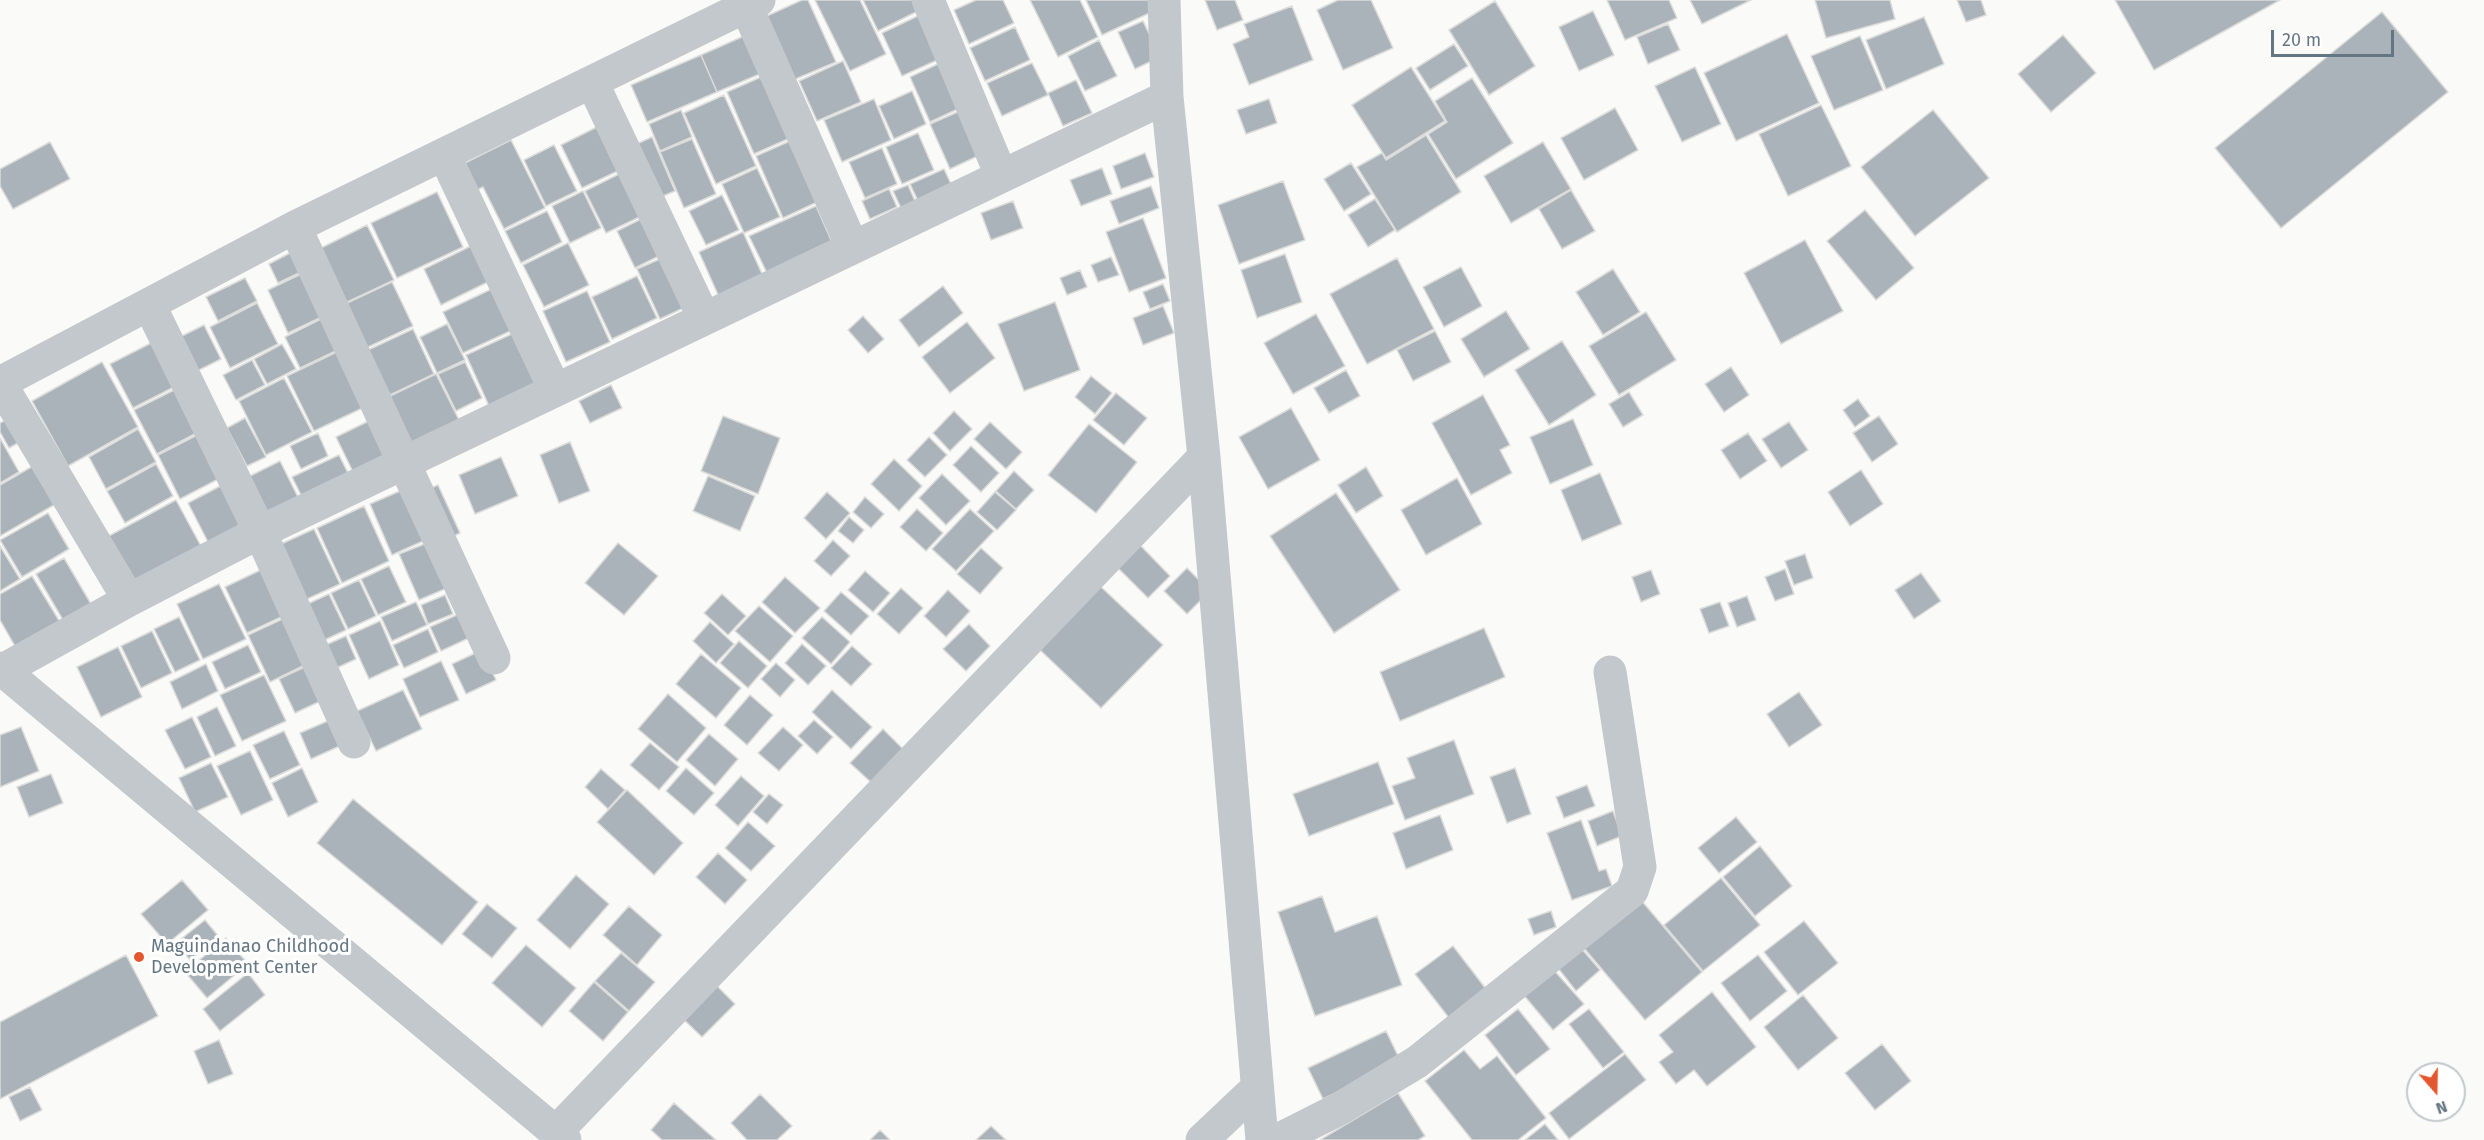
<!DOCTYPE html>
<html>
<head>
<meta charset="utf-8">
<style>
  body { margin:0 }
  #map { position:relative; width:2484px; height:1140px; overflow:hidden; background:#fafaf8; font-family:"Fira Sans",sans-serif }
  canvas { display:block }
  .north { position:absolute; left:2406px; top:1062px; width:60px; height:60px; box-sizing:border-box; background:#fff; border:2px solid #c1c8cd; border-radius:50%; rotate:160deg; font-size:16px; font-weight:700; line-height:24px; text-align:center; color:#657683 }
  .north::after { content:''; display:block; margin:auto; width:21px; height:27px; background:#e4572e; clip-path:polygon(50% 0,100% 100%,50% 72%,0 100%) }
  .scale { position:absolute; left:2271px; top:30px; width:123px; height:27px; box-sizing:border-box; border:3px solid #657683; border-top:0; padding-left:8px; font-size:18px; line-height:21px; white-space:nowrap; color:#657683; -webkit-text-stroke:4px #fff; paint-order:stroke }
</style>
</head>
<body>
<div id="map">
<canvas width="2484" height="1140"></canvas>
<div class="north">N</div>
<div class="scale">20 m</div>
</div>
<script>
const c = document.querySelector('canvas').getContext('2d');
c.lineJoin = 'round';
function paint(path, color) { c.fillStyle = color; c.fill(path, 'evenodd'); }
const poly = rows => new Path2D(rows.map(r => 'M' + r).join(''));
function stroke(path, color, width, dash) { c.strokeStyle = color; c.lineWidth = width; c.lineCap = dash ? 'butt' : 'round'; c.setLineDash(dash || []); c.stroke(path); }
function drawText(font, color, halo, rows, align = 'center') {
  c.font = font + ' "Fira Sans",sans-serif'; c.lineWidth = 6; c.setLineDash([]); c.textBaseline = 'middle'; c.strokeStyle = halo; c.fillStyle = color; for (const [text, x, y, turn = 0] of rows) {
    c.save(); c.translate(x, y); c.rotate((+turn || 0) * Math.PI / 180); c.textAlign = isNaN(turn) ? turn : align; if (halo) c.strokeText(text, 0, 0); c.fillText(text, 0, 0); c.restore();
  }
}
const building = poly([
  [802,0,808,0,836,62,786,83,758,20,802,0],
  [815,0,860,0,886,54,850,71,815,0],
  [863,0,916,0,920,10,878,31,863,0],
  [976,0,1003,0,1014,23,969,44,954,10,976,0],
  [1030,0,1080,0,1098,37,1058,57,1030,0],
  [1086,0,1149,0,1154,11,1102,35,1086,0],
  [1205,0,1235,0,1243,20,1217,30,1205,0],
  [1338,0,1371,0,1393,48,1343,70,1317,10,1338,0],
  [1607,0,1669,0,1677,18,1625,40,1607,0],
  [1690,0,1751,0,1702,24,1690,0],
  [1815,0,1890,0,1895,19,1826,38,1815,0],
  [1957,0,1981,0,1986,15,1966,22,1957,0],
  [2115,0,2280,0,2154,70,2115,0],
  [1495,1,1535,66,1489,95,1449,30,1495,1],
  [1292,6,1313,60,1249,85,1233,44,1249,37,1244,24,1292,6],
  [1593,11,1614,55,1579,71,1559,27,1593,11],
  [2382,12,2448,92,2281,228,2215,148,2382,12],
  [924,13,944,57,902,76,882,33,924,13],
  [1924,17,1944,64,1886,89,1866,40,1924,17],
  [1143,21,1160,57,1135,69,1118,32,1143,21],
  [1668,24,1680,50,1648,64,1637,37,1668,24],
  [1015,27,1030,60,985,81,970,48,1015,27],
  [1787,34,1819,103,1736,141,1704,73,1787,34],
  [2063,35,2096,73,2051,112,2018,74,2063,35],
  [744,36,760,74,717,92,701,55,744,36],
  [1860,36,1883,90,1834,110,1811,56,1860,36],
  [1099,40,1117,76,1085,91,1068,56,1099,40],
  [1454,44,1468,66,1430,90,1416,68,1454,44],
  [701,55,717,92,647,122,631,85,701,55],
  [843,61,861,102,817,121,799,81,843,61],
  [940,63,960,108,930,122,910,77,940,63],
  [1032,63,1048,95,1002,116,987,83,1032,63],
  [1411,67,1445,121,1386,158,1352,105,1411,67],
  [1695,67,1721,124,1682,142,1655,86,1695,67],
  [770,73,797,135,754,154,727,92,770,73],
  [1472,78,1513,143,1456,179,1428,134,1447,122,1435,101,1472,78],
  [1076,80,1092,113,1063,126,1048,93,1076,80],
  [912,91,926,124,894,139,879,106,912,91],
  [724,95,756,166,716,184,684,113,724,95],
  [874,99,891,140,842,162,824,120,874,99],
  [1269,99,1277,123,1246,134,1237,110,1269,99],
  [1821,105,1851,166,1788,196,1759,134,1821,105],
  [1615,108,1638,150,1584,180,1561,138,1615,108],
  [681,110,692,137,660,151,649,124,681,110],
  [1933,110,1989,178,1915,236,1861,167,1933,110],
  [960,111,980,155,950,169,930,124,960,111],
  [601,125,622,169,582,188,561,145,601,125],
  [918,133,934,170,902,184,886,147,918,133],
  [1426,135,1461,192,1397,232,1357,167,1382,153,1386,160,1426,135],
  [652,137,675,191,651,201,628,148,652,137],
  [799,137,826,198,783,218,756,156,799,137],
  [692,139,716,194,684,208,660,152,692,139],
  [511,140,545,208,504,229,483,187,471,193,457,167,511,140],
  [50,142,70,179,13,209,0,186,0,169,50,142],
  [1543,142,1571,189,1511,223,1484,176,1543,142],
  [554,145,577,191,546,206,524,160,554,145],
  [882,148,897,184,865,198,849,162,882,148],
  [1145,153,1154,177,1121,189,1113,166,1145,153],
  [1351,163,1371,194,1344,211,1324,179,1351,163],
  [757,168,780,217,744,233,722,184,757,168],
  [1102,168,1112,194,1081,206,1070,180,1102,168],
  [944,169,952,186,918,201,910,184,944,169],
  [625,171,646,214,606,233,585,191,625,171],
  [1283,181,1305,240,1239,264,1218,205,1283,181],
  [908,185,915,201,901,208,893,191,908,185],
  [1151,186,1159,208,1119,224,1110,201,1151,186],
  [889,189,897,207,870,219,862,201,889,189],
  [1571,190,1595,231,1562,249,1539,209,1571,190],
  [583,191,601,228,570,243,552,206,583,191],
  [437,192,463,247,397,278,371,223,437,192],
  [722,195,739,230,706,245,689,211,722,195],
  [1375,199,1395,230,1368,247,1348,215,1375,199],
  [1013,201,1023,228,991,240,981,213,1013,201],
  [816,206,834,247,769,277,749,236,816,206],
  [1865,210,1914,268,1876,300,1827,241,1865,210],
  [547,211,562,242,521,263,505,231,547,211],
  [649,215,667,252,635,268,617,231,649,215],
  [1143,218,1166,278,1129,292,1106,232,1143,218],
  [367,225,394,280,341,305,315,251,367,225],
  [743,232,763,276,719,297,699,252,743,232],
  [1805,240,1843,311,1781,344,1744,273,1805,240],
  [477,243,494,279,441,305,424,269,477,243],
  [568,243,589,285,544,307,523,265,568,243],
  [290,253,299,273,278,283,269,264,290,253],
  [1285,254,1302,302,1257,318,1241,270,1285,254],
  [669,255,692,304,660,319,637,269,669,255],
  [1111,257,1119,275,1098,282,1091,265,1111,257],
  [1397,258,1434,329,1367,364,1330,294,1397,258],
  [1461,267,1482,306,1444,327,1423,287,1461,267],
  [1613,269,1640,312,1603,335,1576,292,1613,269],
  [309,270,330,313,288,333,268,290,309,270],
  [1080,270,1087,287,1067,295,1060,278,1080,270],
  [637,276,657,318,612,339,592,297,637,276],
  [245,278,257,301,218,321,206,297,245,278],
  [392,282,413,326,366,348,345,304,392,282],
  [1163,284,1170,301,1150,309,1143,292,1163,284],
  [498,286,517,328,463,353,443,312,498,286],
  [943,286,963,313,919,347,899,320,943,286],
  [587,291,610,342,566,362,543,311,587,291],
  [1055,302,1080,370,1024,391,998,324,1055,302],
  [257,303,278,344,230,368,210,327,257,303],
  [1163,306,1174,333,1143,345,1133,318,1163,306],
  [1506,311,1530,349,1484,377,1461,339,1506,311],
  [1646,312,1676,360,1619,395,1589,346,1646,312],
  [1316,314,1345,366,1293,394,1264,343,1316,314],
  [863,316,884,339,868,353,848,330,863,316],
  [325,317,340,349,300,368,285,337,325,317],
  [967,322,995,358,950,393,922,357,967,322],
  [447,324,465,360,437,373,420,337,447,324],
  [204,325,221,359,191,374,174,340,204,325],
  [413,329,434,374,390,395,368,350,413,329],
  [1435,331,1451,362,1413,381,1397,350,1435,331],
  [516,332,540,382,489,406,466,355,516,332],
  [157,340,180,384,133,408,110,364,157,340],
  [1562,341,1596,395,1549,425,1515,370,1562,341],
  [282,344,296,369,267,384,254,359,282,344],
  [343,349,369,405,314,431,287,376,343,349],
  [252,360,265,385,236,400,223,375,252,360],
  [102,362,138,427,68,466,32,401,102,362],
  [465,362,482,398,456,411,438,374,465,362],
  [1731,367,1749,395,1724,412,1705,384,1731,367],
  [1346,370,1360,396,1329,413,1314,388,1346,370],
  [436,374,461,424,410,448,386,398,436,374],
  [1091,376,1112,393,1095,414,1075,397,1091,376],
  [284,378,312,432,266,455,239,401,284,378],
  [611,385,622,408,590,423,579,401,611,385],
  [182,386,204,429,157,454,134,410,182,386],
  [1629,392,1643,415,1623,427,1609,404,1629,392],
  [1116,393,1147,418,1124,445,1093,420,1116,393],
  [1483,395,1510,445,1500,450,1512,473,1471,495,1432,423,1483,395],
  [1858,399,1870,416,1855,427,1843,410,1858,399],
  [1291,408,1320,460,1268,489,1239,437,1291,408],
  [954,411,972,429,950,451,933,433,954,411],
  [723,416,780,438,758,494,701,471,723,416],
  [1879,416,1898,444,1872,462,1853,433,1879,416],
  [12,417,25,439,9,448,0,432,0,423,12,417],
  [377,417,397,459,356,478,336,437,377,417],
  [245,418,266,457,247,466,227,428,245,418],
  [1573,419,1593,465,1550,484,1530,437,1573,419],
  [990,422,1022,452,1006,469,974,439,990,422],
  [1789,422,1808,450,1781,468,1762,439,1789,422],
  [1089,424,1137,462,1096,513,1048,475,1089,424],
  [138,429,156,462,106,489,89,457,138,429],
  [205,431,228,474,180,499,158,455,205,431],
  [318,433,328,456,301,469,290,446,318,433],
  [1748,433,1767,461,1740,479,1721,450,1748,433],
  [929,437,947,455,925,477,907,460,929,437],
  [0,438,19,472,0,483,0,438],
  [570,442,590,491,559,503,540,455,570,442],
  [971,446,999,473,981,492,953,465,971,446],
  [339,455,352,481,305,503,292,477,339,455],
  [501,457,518,496,475,514,459,475,501,457],
  [894,459,922,486,899,511,871,484,894,459],
  [280,461,301,503,267,520,246,478,280,461],
  [156,464,173,496,125,523,107,491,156,464],
  [33,466,54,505,0,536,0,485,33,466],
  [1366,467,1383,496,1356,513,1338,485,1366,467],
  [1861,470,1883,504,1850,526,1828,492,1861,470],
  [1014,471,1034,490,1016,509,996,491,1014,471],
  [1600,473,1622,524,1582,541,1561,490,1600,473],
  [942,474,970,501,946,525,919,498,942,474],
  [708,476,755,496,740,531,693,511,708,476],
  [1457,478,1482,524,1426,555,1401,510,1457,478],
  [228,482,250,525,210,546,188,503,228,482],
  [438,485,460,533,445,540,422,492,438,485],
  [407,488,430,538,392,555,370,504,407,488],
  [827,492,850,513,826,539,804,518,827,492],
  [995,492,1016,510,997,530,977,512,995,492],
  [1336,493,1400,590,1334,633,1270,536,1336,493],
  [865,497,884,514,871,528,853,512,865,497],
  [176,500,202,548,132,586,105,538,176,500],
  [364,506,389,561,342,583,317,528,364,506],
  [917,509,943,533,926,551,900,527,917,509],
  [970,509,994,531,956,571,932,549,970,509],
  [48,513,69,549,22,577,0,540,48,513],
  [849,517,864,530,853,543,838,531,849,517],
  [314,529,340,584,296,604,270,549,314,529],
  [833,540,850,556,831,576,814,561,833,540],
  [427,543,447,588,419,600,399,554,427,543],
  [618,543,658,576,624,615,585,583,618,543],
  [1140,545,1170,576,1148,598,1117,567,1140,545],
  [0,546,20,579,0,591,0,546],
  [981,548,1003,568,980,594,957,574,981,548],
  [1805,554,1813,578,1794,585,1785,561,1805,554],
  [64,558,91,604,63,620,36,574,64,558],
  [269,566,290,613,247,633,225,587,269,566],
  [389,566,406,602,378,615,361,579,389,566],
  [1187,568,1210,591,1187,614,1164,591,1187,568],
  [1785,569,1794,594,1775,601,1765,577,1785,569],
  [1651,570,1660,594,1641,602,1632,577,1651,570],
  [865,571,890,593,873,612,848,590,865,571],
  [1921,573,1941,601,1914,619,1895,590,1921,573],
  [32,576,63,627,19,653,0,620,0,594,32,576],
  [785,577,820,608,795,633,762,602,785,577],
  [359,580,376,616,348,629,331,593,359,580],
  [219,584,246,639,203,659,177,604,219,584],
  [1100,586,1163,645,1101,708,1039,649,1100,586],
  [901,588,923,608,899,634,877,614,901,588],
  [948,590,970,611,946,637,924,616,948,590],
  [841,592,869,616,851,635,824,611,841,592],
  [329,594,346,630,318,643,301,607,329,594],
  [722,594,746,616,728,635,704,613,722,594],
  [445,595,453,614,428,624,421,605,445,595],
  [1747,596,1756,620,1737,627,1728,603,1747,596],
  [416,602,427,625,392,641,381,617,416,602],
  [1720,602,1729,626,1709,633,1700,609,1720,602],
  [759,606,793,636,770,662,735,631,759,606],
  [461,613,471,637,441,651,430,627,461,613],
  [291,615,313,661,270,682,248,635,291,615],
  [179,617,200,660,175,672,154,629,179,617],
  [822,617,850,642,831,664,802,638,822,617],
  [380,621,399,665,369,679,349,635,380,621],
  [710,622,734,644,716,663,693,641,710,622],
  [969,624,990,646,966,671,943,649,969,624],
  [1484,628,1505,677,1400,721,1380,672,1484,628],
  [428,629,438,652,404,668,393,645,428,629],
  [152,631,172,673,141,688,121,646,152,631],
  [346,636,356,659,330,671,319,648,346,636],
  [739,641,767,666,748,688,720,663,739,641],
  [802,644,826,666,808,685,785,663,802,644],
  [248,645,261,672,225,689,212,662,248,645],
  [852,646,872,664,851,686,831,668,852,646],
  [118,647,142,697,101,717,77,667,118,647],
  [482,650,496,680,466,694,452,664,482,650],
  [701,654,741,688,716,718,676,684,701,654],
  [441,661,459,700,420,717,403,679,441,661],
  [776,663,795,680,780,697,761,679,776,663],
  [206,664,218,691,182,709,170,682,206,664],
  [309,665,325,699,295,713,279,679,309,665],
  [264,675,286,721,242,741,220,695,264,675],
  [403,690,422,729,376,751,357,711,403,690],
  [832,690,872,727,851,749,812,712,832,690],
  [1799,692,1822,725,1789,747,1767,714,1799,692],
  [668,694,706,728,677,762,638,729,668,694],
  [750,695,773,715,747,745,724,725,750,695],
  [217,707,236,746,215,756,197,717,217,707],
  [192,717,211,757,185,769,165,730,192,717],
  [330,720,342,745,311,759,300,733,330,720],
  [814,720,833,737,817,754,798,736,814,720],
  [21,727,39,771,0,787,0,735,21,727],
  [783,727,803,745,779,771,758,753,783,727],
  [883,729,907,753,875,786,850,763,883,729],
  [284,731,300,765,270,779,253,745,284,731],
  [709,734,738,759,715,786,686,760,709,734],
  [1454,740,1474,794,1405,820,1392,786,1415,778,1407,758,1454,740],
  [650,743,679,767,659,790,630,765,650,743],
  [250,751,273,800,241,815,217,766,250,751],
  [1378,762,1394,804,1309,836,1293,794,1378,762],
  [211,763,228,797,195,812,179,778,211,763],
  [302,768,318,802,288,817,272,783,302,768],
  [686,768,714,793,694,815,666,791,686,768],
  [1515,768,1531,814,1507,823,1490,777,1515,768],
  [601,769,625,790,608,809,585,787,601,769],
  [51,774,63,803,29,817,17,787,51,774],
  [741,776,764,796,738,826,715,805,741,776],
  [1587,785,1595,806,1564,818,1556,797,1587,785],
  [627,790,683,843,654,875,597,822,627,790],
  [769,794,783,805,767,824,753,812,769,794],
  [353,799,478,902,442,945,317,843,353,799],
  [1613,811,1622,836,1597,846,1588,821,1613,811],
  [1440,815,1453,850,1406,869,1393,833,1440,815],
  [1736,817,1757,842,1719,873,1698,848,1736,817],
  [1581,820,1599,871,1606,869,1612,886,1572,900,1547,833,1581,820],
  [748,822,775,846,751,871,725,848,748,822],
  [1760,846,1792,886,1755,916,1723,877,1760,846],
  [718,853,747,880,725,904,696,877,718,853],
  [576,875,609,904,570,949,537,920,576,875],
  [1721,878,1760,925,1703,971,1664,925,1721,878],
  [182,880,208,910,167,944,141,914,182,880],
  [1322,896,1335,932,1377,916,1402,985,1315,1016,1278,912,1322,896],
  [1641,900,1702,972,1645,1020,1583,947,1641,900],
  [487,904,517,928,492,958,462,934,487,904],
  [629,906,662,935,637,965,603,935,629,906],
  [1551,911,1556,927,1534,935,1528,919,1551,911],
  [205,920,219,937,190,960,176,943,205,920],
  [1804,921,1838,963,1798,995,1764,952,1804,921],
  [226,938,248,964,207,998,185,972,226,938],
  [526,945,576,988,542,1027,492,983,526,945],
  [1453,946,1486,989,1449,1018,1415,974,1453,946],
  [1581,948,1600,970,1576,991,1558,968,1581,948],
  [621,953,655,982,629,1011,595,981,621,953],
  [126,955,158,1016,0,1099,0,1022,126,955],
  [1758,955,1787,991,1750,1021,1721,983,1758,955],
  [1552,968,1584,1004,1553,1030,1522,993,1552,968],
  [248,973,265,995,220,1031,203,1009,248,973],
  [594,982,628,1012,603,1041,569,1011,594,982],
  [714,983,735,1004,702,1037,680,1016,714,983],
  [1712,992,1756,1047,1707,1086,1694,1070,1676,1084,1659,1062,1673,1052,1659,1035,1712,992],
  [1803,995,1838,1038,1798,1070,1764,1027,1803,995],
  [1518,1009,1550,1049,1516,1075,1485,1035,1518,1009],
  [1589,1009,1624,1052,1603,1068,1569,1024,1589,1009],
  [1386,1031,1401,1062,1323,1099,1308,1068,1386,1031],
  [219,1040,233,1074,208,1084,194,1051,219,1040],
  [1882,1044,1911,1081,1875,1110,1845,1073,1882,1044],
  [1464,1050,1480,1069,1497,1056,1546,1118,1518,1140,1472,1140,1425,1081,1464,1050],
  [1625,1054,1646,1080,1569,1139,1549,1113,1625,1054],
  [30,1087,42,1110,20,1121,9,1097,30,1087],
  [1398,1093,1425,1136,1418,1140,1320,1140,1398,1093],
  [760,1094,792,1126,777,1140,747,1140,731,1123,760,1094],
  [674,1103,716,1140,662,1140,651,1130,674,1103],
  [1545,1124,1558,1140,1525,1140,1545,1124],
  [991,1126,1006,1140,976,1140,991,1126],
  [880,1130,890,1140,870,1140,880,1130]
]);
const minor = poly([
  [928,0,1001,175],
  [1164,0,1167,97,1204,457,1262,1140],
  [746,6,852,246],
  [592,82,704,318],
  [444,154,555,390],
  [295,227,494,658],
  [150,306,260,532,354,742],
  [0,383,295,227,759,0],
  [0,383,129,600],
  [0,668,565,1140],
  [3,670,129,600,260,532,1167,97],
  [556,1132,1204,457],
  [1202,1140,1256,1089],
  [1278,1140,1339,1109,1417,1062,1632,891,1640,867,1610,672]
]);
const markers = [
  [139,957,6,"#e4572e"]
];
const poiNames = [
  ["Maguindanao Childhood",151,947],
  ["Development Center",151,968]
];
paint(building, '#aab3b9');
stroke(building, '#dcdcda', 1.5);
stroke(minor, '#c3c8cc', 33);
for (const [x, y, r, color] of markers) { const dot = new Path2D(); dot.arc(x, y, r, 0, 2 * Math.PI); c.fillStyle = color; c.fill(dot); stroke(dot, '#fff', 2); }
drawText('18px', '#657683', '#fff', poiNames, 'left');
</script>
</body>
</html>
